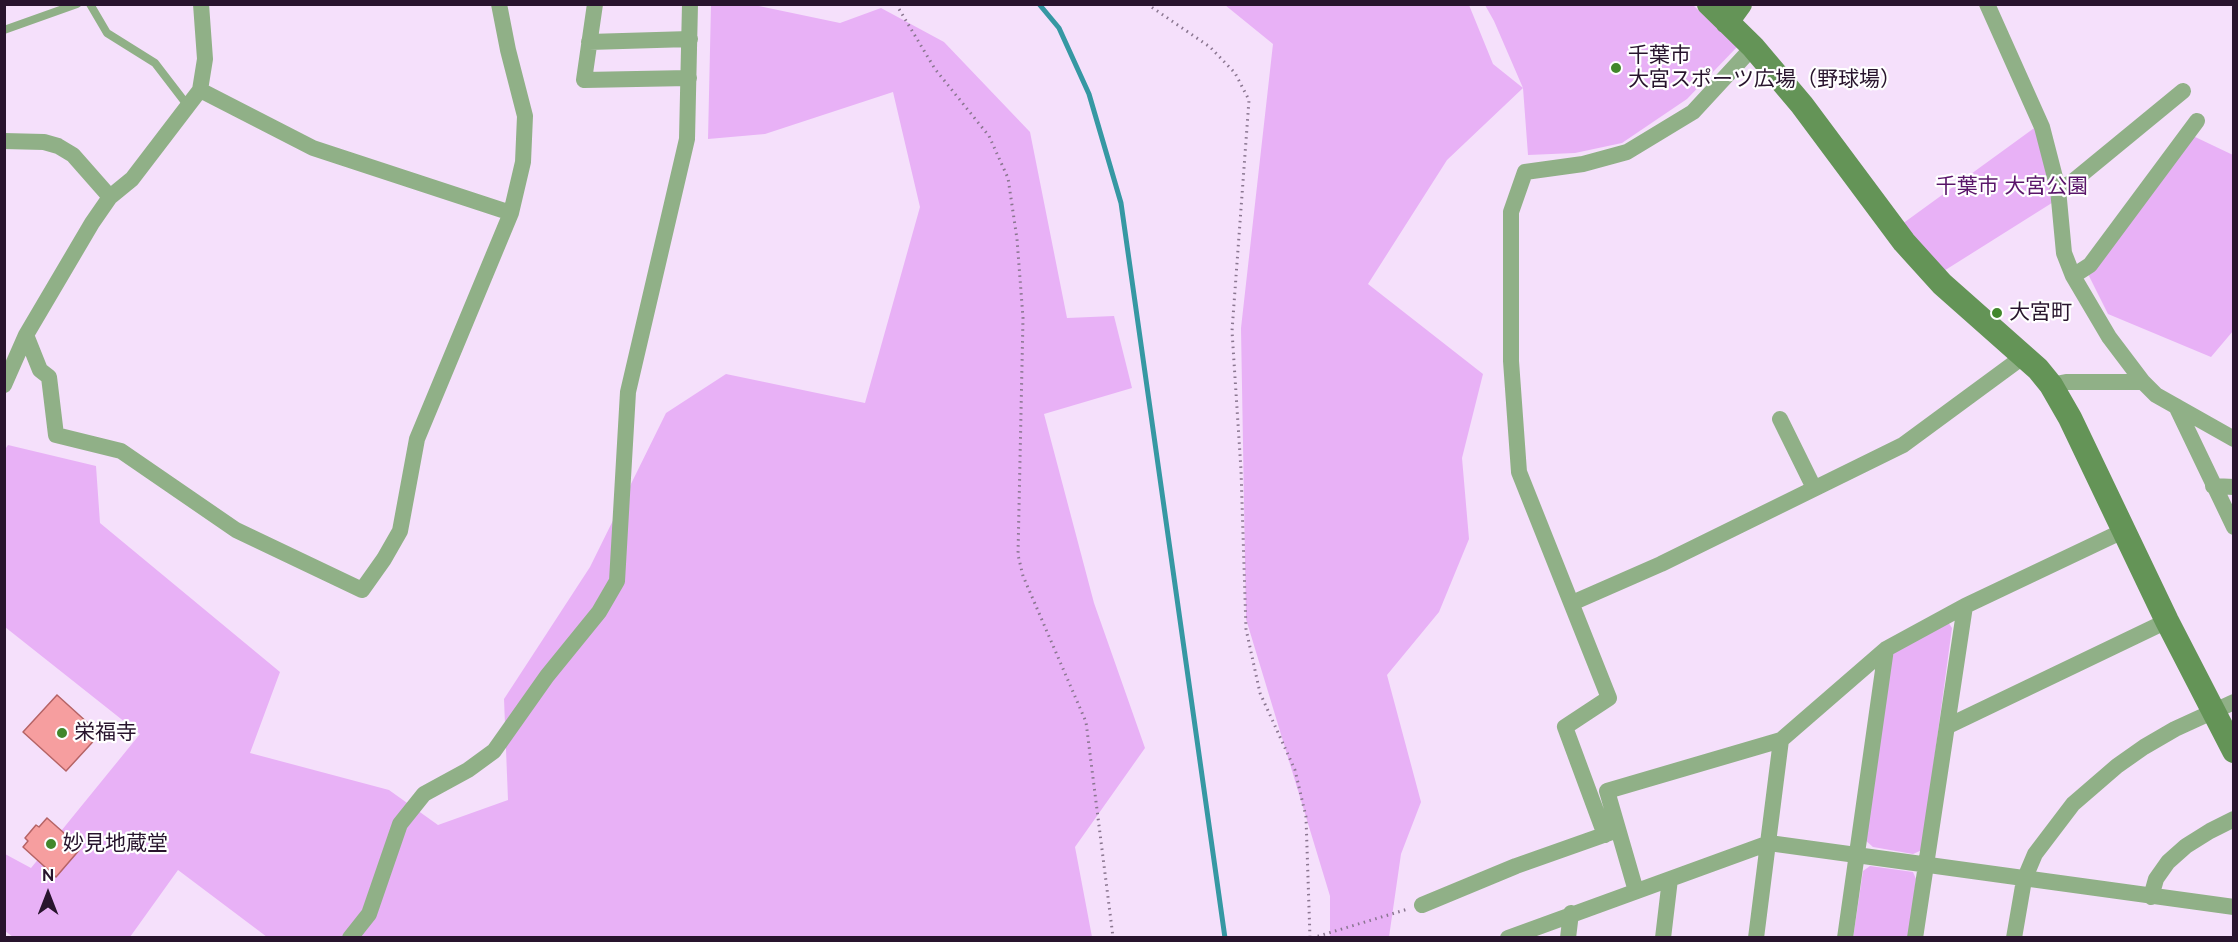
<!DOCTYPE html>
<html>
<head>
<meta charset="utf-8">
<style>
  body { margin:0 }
  #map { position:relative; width:2238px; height:942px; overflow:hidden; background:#f5e0fb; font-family:Raleway,sans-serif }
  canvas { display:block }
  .frame { position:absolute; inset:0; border:6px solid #28142d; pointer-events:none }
  .north { position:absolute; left:18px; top:864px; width:60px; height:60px; -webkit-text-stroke:4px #fff; paint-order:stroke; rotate:0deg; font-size:16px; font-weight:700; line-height:24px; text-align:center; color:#28142d }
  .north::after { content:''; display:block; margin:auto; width:21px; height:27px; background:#28142d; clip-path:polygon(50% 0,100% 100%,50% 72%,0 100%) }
</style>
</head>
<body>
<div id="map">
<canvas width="2238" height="942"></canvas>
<div class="frame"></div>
<div class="north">N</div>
</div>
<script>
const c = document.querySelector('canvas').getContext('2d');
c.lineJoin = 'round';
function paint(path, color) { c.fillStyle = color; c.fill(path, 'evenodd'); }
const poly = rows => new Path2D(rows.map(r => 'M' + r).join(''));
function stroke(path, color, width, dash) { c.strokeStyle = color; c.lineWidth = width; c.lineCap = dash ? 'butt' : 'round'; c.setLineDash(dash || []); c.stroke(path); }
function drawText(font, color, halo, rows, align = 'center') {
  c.font = font + ' Raleway,"Noto Sans JP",sans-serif'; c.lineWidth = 4.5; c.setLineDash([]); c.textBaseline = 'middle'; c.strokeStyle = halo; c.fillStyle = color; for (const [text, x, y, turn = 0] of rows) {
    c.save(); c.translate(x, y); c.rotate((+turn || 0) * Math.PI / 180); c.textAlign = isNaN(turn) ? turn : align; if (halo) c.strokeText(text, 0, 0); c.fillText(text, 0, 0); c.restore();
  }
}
const green = poly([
  [711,5,754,5,840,23,881,8,944,42,1030,132,1067,318,1114,316,1132,388,1044,414,1094,603,1145,748,1075,847,1092,937,267,937,178,870,130,937,13,937,5,931,5,854,31,868,140,734,5,627,4,451,8,445,96,466,100,523,280,672,250,753,389,790,438,825,508,800,504,699,590,567,666,413,726,374,865,403,920,207,893,92,765,134,708,139],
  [1225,5,1469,5,1493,64,1523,88,1494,21,1485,5,1693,5,1737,47,1687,99,1622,143,1575,153,1528,155,1523,88,1447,160,1368,284,1483,374,1462,458,1469,539,1439,612,1387,675,1421,802,1401,854,1389,937,1330,937,1330,896,1246,619,1241,328,1273,44],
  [2037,126,2055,201,1939,274,1898,227],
  [2191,135,2233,155,2233,331,2211,357,2108,314,2085,268],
  [1946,619,1952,628,1922,850,1913,854,1873,847,1865,840,1891,657,1895,646],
  [1870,866,1913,872,1916,879,1909,937,1853,938,1863,871]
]);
const stream = poly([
  [1039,4,1059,28,1089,94,1121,203,1225,938]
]);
const building = poly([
  [57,695,100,734,66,771,23,732,57,695],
  [47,818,81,848,56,877,23,847,28,841,25,838,36,825,39,827,47,818]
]);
const path = poly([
  [896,4,935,69,989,136,1008,178,1017,239,1023,318,1018,555,1023,576,1086,722,1113,937],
  [1147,4,1210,47,1235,73,1249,100,1232,331,1241,470,1246,629,1260,693,1295,770,1306,817,1310,938],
  [1113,938,1176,938],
  [1312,938,1408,909]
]);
const lane = poly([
  [90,4,107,33,155,63,188,106],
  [4,30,77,4]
]);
const street = poly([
  [595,4,584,80,689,78],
  [1987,4,2042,127,2058,189,2064,253,2073,276,2109,337,2143,382,2156,395,2234,439],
  [589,42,690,39],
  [200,90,313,148,511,213],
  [4,141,44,142,58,146,73,155,110,197],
  [2058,189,2071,183,2183,91],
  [2073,276,2090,265,2197,121],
  [26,335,40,370,49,377,56,435,121,451,236,530,362,590,384,559,400,531,417,439,511,213,523,162,525,116,508,50,499,4],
  [4,385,26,335,92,223,110,197,132,179,200,90,205,59,201,4],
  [2051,385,2066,382,2143,382],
  [2176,406,2234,527],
  [1780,419,1814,488],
  [2213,486,2234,487],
  [1572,603,1661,564,1903,445,2024,356],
  [1948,726,2167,621],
  [1605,835,1565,727,1609,698,1519,472,1511,361,1511,212,1525,172,1583,164,1627,152,1693,112,1753,47],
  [1636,891,1607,791,1781,740,1886,649,1965,606,2123,531],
  [2151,897,2156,879,2168,862,2186,846,2210,831,2234,819],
  [1422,905,1516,866,1615,831],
  [350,938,369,914,400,824,424,794,468,770,494,751,547,676,599,612,617,581,628,392,687,139,690,4],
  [1508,938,1769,843,2234,907],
  [1568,938,1571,913],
  [1663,938,1670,879],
  [1756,938,1781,740],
  [1845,938,1886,649],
  [1915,938,1965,606],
  [2014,938,2024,880,2035,854,2073,804,2117,766,2144,747,2175,729,2234,702]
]);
const secondary = poly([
  [1709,4,1753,47,1802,105,1904,242,1942,284,2038,369,2051,385,2070,418,2167,621,2234,751],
  [1727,22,1740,4]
]);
const markers = [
  [1616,68,6,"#42872c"],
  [1997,313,6,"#42872c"],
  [62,733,6,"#42872c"],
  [51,844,6,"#42872c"]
];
const poiNames = [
  ["千葉市",1628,56],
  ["大宮スポーツ広場（野球場）",1628,80],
  ["大宮町",2009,313],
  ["栄福寺",74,733],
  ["妙見地蔵堂",63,844]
];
const parkNames = [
  ["千葉市 大宮公園",2012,187]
];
paint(green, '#e8b1f6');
stroke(stream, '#3698a3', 5);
paint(building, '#f69e9f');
stroke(building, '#b56365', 1.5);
stroke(path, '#8a7690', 3, [1.5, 4.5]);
stroke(lane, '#90b087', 8);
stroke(street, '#90b087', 16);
stroke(secondary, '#649457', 24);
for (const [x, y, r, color] of markers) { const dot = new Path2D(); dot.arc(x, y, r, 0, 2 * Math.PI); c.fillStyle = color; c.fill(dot); stroke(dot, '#fff', 2); }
drawText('21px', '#28142d', '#fff', poiNames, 'left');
drawText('21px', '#591569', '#fff', parkNames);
</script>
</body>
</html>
